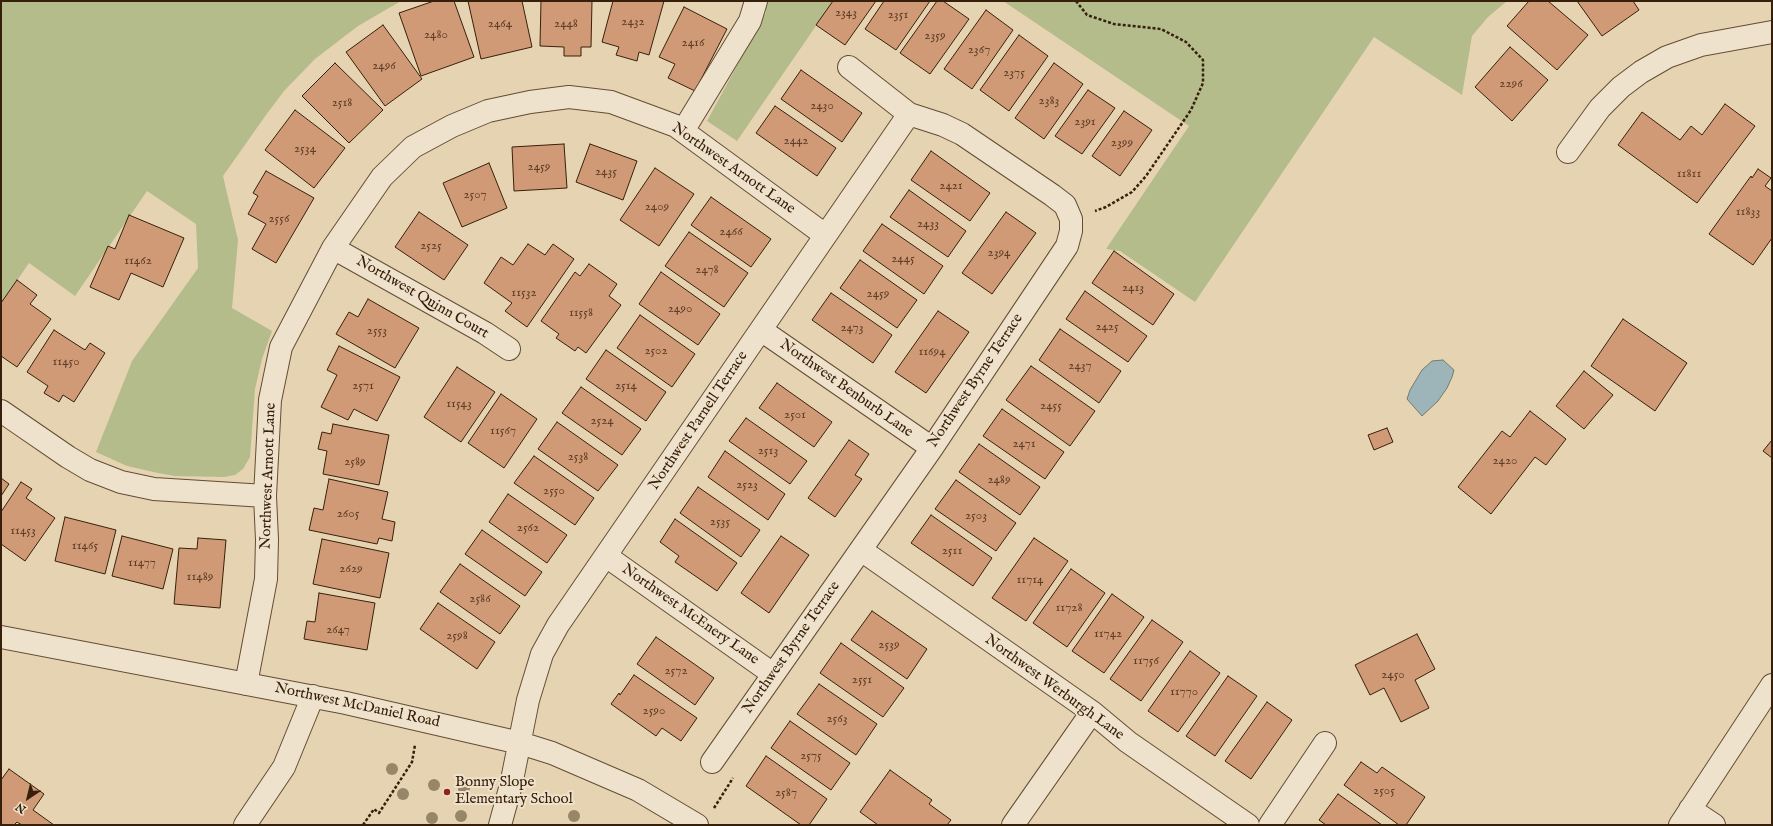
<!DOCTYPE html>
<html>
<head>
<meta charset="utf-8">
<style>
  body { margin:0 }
  #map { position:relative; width:1773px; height:826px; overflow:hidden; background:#e6d3b1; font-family:"IM FELL English",serif }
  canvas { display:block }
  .frame { position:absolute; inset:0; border:2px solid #37200b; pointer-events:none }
  .north { position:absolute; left:8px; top:778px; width:40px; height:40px; -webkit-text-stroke:3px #efe2cc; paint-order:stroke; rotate:215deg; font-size:11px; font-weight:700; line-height:16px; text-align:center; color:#37200b }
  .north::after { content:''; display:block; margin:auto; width:14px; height:18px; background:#37200b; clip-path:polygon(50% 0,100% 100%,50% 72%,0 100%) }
</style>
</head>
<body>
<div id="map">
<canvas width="1773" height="826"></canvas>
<div class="frame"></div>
<div class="north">N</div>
</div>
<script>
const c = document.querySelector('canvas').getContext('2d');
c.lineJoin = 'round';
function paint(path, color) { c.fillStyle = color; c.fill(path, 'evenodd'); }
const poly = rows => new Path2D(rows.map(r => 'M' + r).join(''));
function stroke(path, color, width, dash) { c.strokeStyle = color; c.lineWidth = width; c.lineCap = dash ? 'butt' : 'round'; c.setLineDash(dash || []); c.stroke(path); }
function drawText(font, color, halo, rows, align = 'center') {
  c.font = font + ' "IM FELL English",serif'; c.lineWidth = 4; c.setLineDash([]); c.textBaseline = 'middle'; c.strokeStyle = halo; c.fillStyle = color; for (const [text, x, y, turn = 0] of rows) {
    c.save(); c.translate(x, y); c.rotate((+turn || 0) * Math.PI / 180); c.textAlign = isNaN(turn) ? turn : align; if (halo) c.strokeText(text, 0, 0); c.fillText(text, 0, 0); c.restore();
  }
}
const green = poly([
  [1,1,401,1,358,26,315,59,284,91,266,115,223,176,238,240,232,308,272,331,262,359,255,389,250,457,243,469,235,475,224,477,175,476,158,473,127,466,96,452,132,361,198,268,196,224,147,191,75,296,29,263,1,304],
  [761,1,833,1,737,141,707,121,766,12],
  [1003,1,1507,1,1488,17,1472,36,1462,95,1374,37,1195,302,1120,251,1106,249,1189,126]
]);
const water = poly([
  [1443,360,1454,370,1452,377,1447,388,1438,401,1422,416,1407,399,1410,390,1422,370,1432,361,1443,360]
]);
const building = poly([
  [434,1,454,1,474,57,421,76,399,13,434,1],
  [468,1,522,1,532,47,481,59,468,1],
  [541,1,592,1,591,47,581,47,581,56,564,56,564,47,540,46,541,1],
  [613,1,664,1,649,55,639,52,637,61,616,55,619,47,602,42,613,1],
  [833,1,876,1,845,45,816,25,833,1],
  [884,1,930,1,896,50,865,29,884,1],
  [937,1,943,1,969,19,930,74,900,53,937,1],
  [1529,1,1548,1,1588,35,1557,70,1507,26,1529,1],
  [1577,1,1633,1,1639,10,1602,36,1577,1],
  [684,7,727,29,695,91,668,78,675,64,659,57,684,7],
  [986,10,1013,30,972,89,944,69,986,10],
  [383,25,422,79,385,106,346,52,383,25],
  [1019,35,1048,56,1009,111,980,90,1019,35],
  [1510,47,1548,80,1512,121,1475,87,1510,47],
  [335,63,383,110,349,143,302,96,335,63],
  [1054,63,1083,84,1044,139,1015,118,1054,63],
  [801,70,862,113,842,142,781,99,801,70],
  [1088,90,1115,108,1082,154,1055,136,1088,90],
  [1725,104,1755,126,1697,203,1618,145,1642,112,1680,140,1691,126,1702,135,1725,104],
  [775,106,836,148,817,176,756,133,775,106],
  [295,110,345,148,314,188,265,150,295,110],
  [1124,111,1152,130,1120,176,1092,156,1124,111],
  [564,144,567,188,514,191,512,147,564,144],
  [590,144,637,161,623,200,576,182,590,144],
  [931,151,990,193,970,221,911,180,931,151],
  [489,163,507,208,462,227,443,183,489,163],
  [655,168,694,194,659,246,620,220,655,168],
  [1758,169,1771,178,1765,186,1772,191,1772,238,1753,265,1709,234,1751,176,1752,178,1758,169],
  [266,171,314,198,276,263,252,249,266,224,248,214,258,196,253,193,266,171],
  [909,190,966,231,948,257,890,217,909,190],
  [711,197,771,239,751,267,691,225,711,197],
  [419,212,468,245,444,280,395,247,419,212],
  [1006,212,1036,233,992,294,962,273,1006,212],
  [129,215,184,238,163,287,131,273,119,300,90,287,108,246,115,249,129,215],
  [882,224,943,266,924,294,863,251,882,224],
  [689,232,748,273,724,307,665,266,689,232],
  [528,244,545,255,553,244,574,259,527,327,505,311,512,303,484,283,501,257,513,265,528,244],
  [1114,251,1174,294,1153,325,1092,283,1114,251],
  [860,260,917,300,897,328,840,288,860,260],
  [589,264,617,284,609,296,621,305,586,353,578,347,575,351,556,338,559,334,541,321,575,272,580,276,589,264],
  [661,272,720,314,698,345,639,304,661,272],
  [17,280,37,295,30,304,51,319,17,367,1,356,1,303,17,280],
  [1085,291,1147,336,1128,362,1066,319,1085,291],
  [831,293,892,335,873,363,812,320,831,293],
  [368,299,419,328,395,368,336,334,349,312,358,317,368,299],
  [938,311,969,332,926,393,895,372,938,311],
  [640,315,695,354,672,387,617,348,640,315],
  [1623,319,1687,363,1655,411,1591,366,1623,319],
  [1060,329,1121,371,1099,403,1039,360,1060,329],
  [54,330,85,350,90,343,105,353,74,402,63,395,59,402,44,393,48,386,27,372,54,330],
  [339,346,400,377,377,421,354,409,348,420,321,407,337,375,327,370,339,346],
  [606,350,666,392,646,421,586,379,606,350],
  [1031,366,1095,411,1070,446,1006,400,1031,366],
  [457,367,495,392,461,442,424,417,457,367],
  [1584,371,1613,395,1584,429,1556,406,1584,371],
  [777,383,832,422,814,447,759,408,777,383],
  [581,387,641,429,622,455,562,413,581,387],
  [501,394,537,419,504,468,468,443,501,394],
  [1002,409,1064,452,1045,479,983,436,1002,409],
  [1530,411,1566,439,1546,465,1535,457,1491,514,1458,487,1502,431,1510,437,1530,411],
  [746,418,807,461,790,484,729,441,746,418],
  [557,422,618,465,598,491,538,449,557,422],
  [333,424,389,435,379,485,323,474,327,451,318,449,322,432,331,434,333,424],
  [1387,428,1393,442,1374,450,1368,435,1387,428],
  [849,440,869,454,855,475,862,479,835,517,808,498,849,440],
  [1772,440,1772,458,1763,451,1772,440],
  [979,444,1040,487,1020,515,959,472,979,444],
  [725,451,785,494,768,520,708,477,725,451],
  [534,456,594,498,575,525,514,483,534,456],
  [1,478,9,484,1,496,1,478],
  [329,479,388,492,382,519,395,522,392,541,379,538,377,544,309,530,314,508,323,510,329,479],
  [956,480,1016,523,996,551,935,509,956,480],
  [21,482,32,489,26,498,55,518,25,561,1,544,1,512,21,482],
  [698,487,760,530,741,557,680,513,698,487],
  [508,494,567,535,547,563,489,522,508,494],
  [931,515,992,558,973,586,911,543,931,515],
  [65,517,116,530,105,574,55,561,65,517],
  [675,519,737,563,717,591,675,562,679,556,660,542,675,519],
  [482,530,542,572,525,596,465,554,482,530],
  [122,536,173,549,163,589,112,576,122,536],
  [781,536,809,555,769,613,741,593,781,536],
  [198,538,226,540,220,608,174,604,179,548,197,549,198,538],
  [1034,538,1068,561,1026,621,992,598,1034,538],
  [322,539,389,553,380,598,313,584,322,539],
  [460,564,520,606,500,634,440,592,460,564],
  [1071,569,1105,593,1067,647,1033,623,1071,569],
  [319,593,375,603,367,650,304,639,307,621,315,622,319,593],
  [1112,594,1144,617,1104,673,1072,651,1112,594],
  [438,603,495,642,477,669,420,629,438,603],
  [872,611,927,649,907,679,851,640,872,611],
  [1152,620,1183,642,1141,701,1110,679,1152,620],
  [1417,634,1435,669,1415,680,1429,708,1401,722,1384,688,1370,695,1355,665,1417,634],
  [656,637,714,678,695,705,637,664,656,637],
  [841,643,904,688,883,717,820,673,841,643],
  [1190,651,1220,673,1178,732,1148,711,1190,651],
  [634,675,697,718,681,741,662,728,656,736,611,704,619,693,620,695,634,675],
  [1228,676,1257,696,1215,756,1186,736,1228,676],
  [819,684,877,724,856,755,797,714,819,684],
  [1267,702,1292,720,1251,779,1225,761,1267,702],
  [790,721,850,763,831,790,771,748,790,721],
  [766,756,827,799,809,825,801,825,746,786,766,756],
  [1361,762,1377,773,1382,767,1425,797,1406,825,1399,825,1344,785,1361,762],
  [9,769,44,794,33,810,54,825,22,825,17,822,14,825,1,825,1,780,9,769],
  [890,770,932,800,929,804,951,820,947,825,878,825,860,812,890,770],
  [1338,794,1382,825,1326,825,1319,820,1338,794]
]);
const path = poly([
  [1076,1,1087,15,1114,24,1161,29,1186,42,1203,60,1203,83,1191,110,1146,176,1132,192,1106,207,1095,211],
  [714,808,733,778],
  [363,825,374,809,379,813,412,762,415,745]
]);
const minor = poly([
  [683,131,750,21,756,1],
  [1568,152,1600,108,1621,87,1641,72,1667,57,1701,45,1772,32],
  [333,248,485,333,509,349],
  [761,330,932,448],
  [1,411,68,457,90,470,121,482,154,489,265,496],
  [861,550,1092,712,1128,742,1248,825],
  [606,556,773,674],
  [1,637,346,703,520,743,552,753,638,790,697,825],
  [246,684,266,579,267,540,265,496,270,400,281,347,333,248,382,177,413,147,452,126,488,111,530,102,569,97,611,102,676,126,825,235],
  [712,762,932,448,1067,246,1071,231,1071,219,1065,205,1052,195,962,134,943,125,909,114,849,67],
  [1690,809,1714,825],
  [245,825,284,767,313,696],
  [500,825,511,785,528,700,542,654,558,625,909,114],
  [1013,825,1092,712],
  [1270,825,1325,743],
  [1680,825,1772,685]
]);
const trees = [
  [392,769],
  [434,785],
  [464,789],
  [403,794],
  [461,816],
  [574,816],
  [432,818]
];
const markers = [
  [447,792,4,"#8f2418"]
];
const numberNames = [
  ["2343",846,13],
  ["2351",898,15],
  ["2432",633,22],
  ["2464",500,24],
  ["2448",566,24],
  ["2480",436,35],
  ["2359",935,36],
  ["2416",693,43],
  ["2367",979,50],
  ["2496",384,66],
  ["2375",1014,73],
  ["2296",1511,84],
  ["2383",1049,101],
  ["2518",342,103],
  ["2430",822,106],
  ["2391",1085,122],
  ["2442",796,141],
  ["2399",1122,143],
  ["2534",305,149],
  ["2459",539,167],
  ["2435",606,172],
  ["11811",1689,174],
  ["2421",951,186],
  ["2507",475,195],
  ["2409",657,207],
  ["11833",1748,212],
  ["2556",279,219],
  ["2433",928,224],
  ["2466",731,232],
  ["2525",431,246],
  ["2394",999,253],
  ["2445",903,259],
  ["11462",138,261],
  ["2478",707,270],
  ["2413",1133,288],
  ["11532",524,293],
  ["2459",878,294],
  ["2490",680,309],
  ["11558",581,313],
  ["2425",1107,327],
  ["2473",852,328],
  ["2553",377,331],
  ["2502",656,351],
  ["11694",932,352],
  ["11450",66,362],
  ["2437",1080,366],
  ["2571",363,386],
  ["2514",626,386],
  ["11543",459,404],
  ["2455",1051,406],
  ["2501",795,415],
  ["2524",602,421],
  ["11567",503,431],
  ["2471",1024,444],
  ["2513",768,451],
  ["2538",578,457],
  ["2420",1505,461],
  ["2589",355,462],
  ["2489",999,480],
  ["2523",747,485],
  ["2550",554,491],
  ["2605",348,514],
  ["2503",976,516],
  ["2535",720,522],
  ["2562",528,528],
  ["11453",23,531],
  ["11465",85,546],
  ["2511",952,551],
  ["11477",142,563],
  ["2629",351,569],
  ["11489",200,577],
  ["11714",1030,580],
  ["2586",480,599],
  ["11728",1069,608],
  ["2647",338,630],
  ["11742",1108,634],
  ["2598",457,636],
  ["2539",889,645],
  ["11756",1146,661],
  ["2572",676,671],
  ["2450",1393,675],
  ["2551",862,680],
  ["11770",1184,692],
  ["2590",654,711],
  ["2563",837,719],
  ["2575",811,756],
  ["2505",1384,791],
  ["2587",786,793]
];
const streetNames = [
  ["Northwest Arnott Lane",733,169,35],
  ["Northwest Quinn Court",422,298,30],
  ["Northwest Byrne Terrace",976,381,-56],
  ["Northwest Benburb Lane",846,389,35],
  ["Northwest Parnell Terrace",699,421,-56],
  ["Northwest Arnott Lane",269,476,-88],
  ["Northwest McEnery Lane",690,615,35],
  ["Northwest Byrne Terrace",792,648,-55],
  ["Northwest Werburgh Lane",1054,688,36],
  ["Northwest McDaniel Road",357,706,12]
];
const poiNames = [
  ["Bonny Slope",455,783],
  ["Elementary School",455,800]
];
paint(green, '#b4bc8c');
paint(water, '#9db4b8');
stroke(water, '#747973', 1);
paint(building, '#d19a76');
stroke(building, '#37200b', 1);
stroke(minor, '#634d34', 24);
stroke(path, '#37200b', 2.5, [3, 2]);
stroke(minor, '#efe2cc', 22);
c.fillStyle = '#978667';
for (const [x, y] of trees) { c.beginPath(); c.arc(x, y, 6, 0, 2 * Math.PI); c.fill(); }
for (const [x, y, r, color] of markers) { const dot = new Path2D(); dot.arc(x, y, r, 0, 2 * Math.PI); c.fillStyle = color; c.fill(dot); stroke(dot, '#efe2cc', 1.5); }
drawText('13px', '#5e3e26', null, numberNames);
drawText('15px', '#37200b', '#efe2cc', streetNames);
drawText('15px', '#37200b', '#efe2cc', poiNames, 'left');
</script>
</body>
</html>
